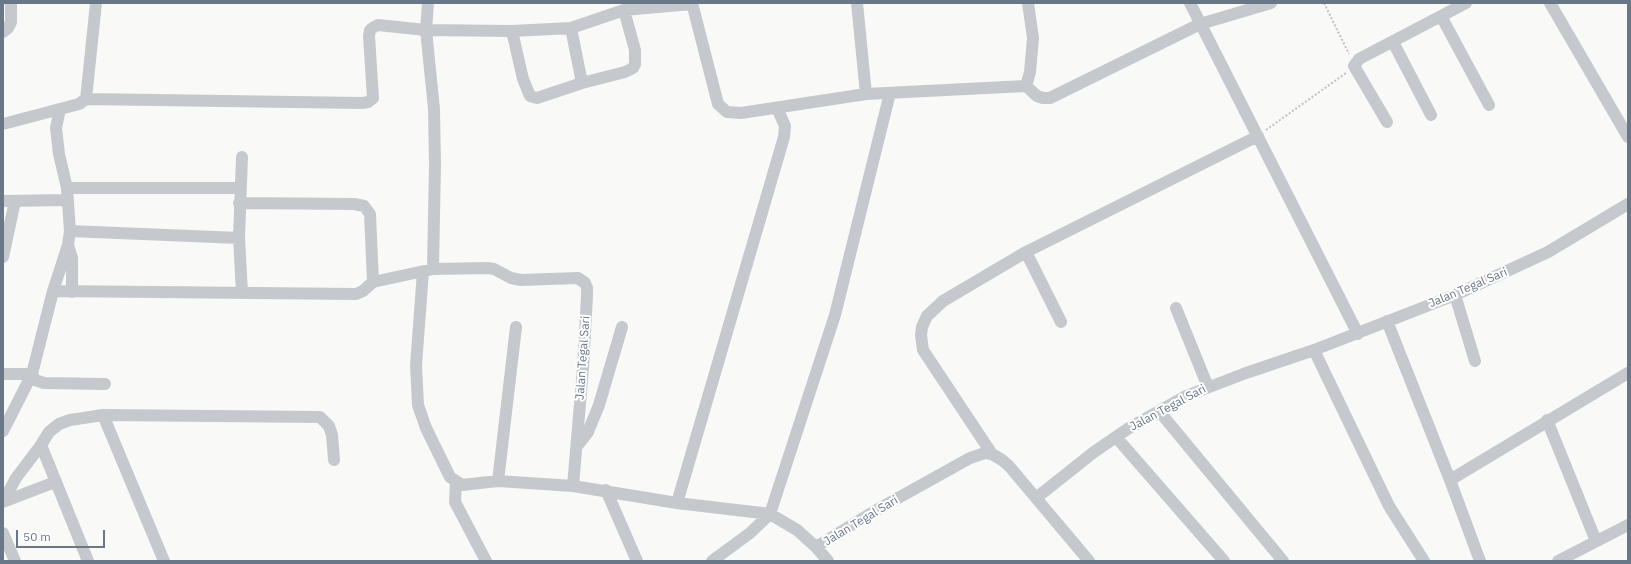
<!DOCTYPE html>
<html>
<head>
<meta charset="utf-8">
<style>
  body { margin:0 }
  #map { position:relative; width:1631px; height:564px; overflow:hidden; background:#f9faf7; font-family:"IBM Plex Sans",sans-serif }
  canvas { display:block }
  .frame { position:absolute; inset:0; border:4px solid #687889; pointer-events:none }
  .scale { position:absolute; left:16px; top:530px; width:89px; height:18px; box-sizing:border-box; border:2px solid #687889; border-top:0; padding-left:5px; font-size:12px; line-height:14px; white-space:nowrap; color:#687889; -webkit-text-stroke:3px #fff; paint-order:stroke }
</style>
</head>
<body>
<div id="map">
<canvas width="1631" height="564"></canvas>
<div class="frame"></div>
<div class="scale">50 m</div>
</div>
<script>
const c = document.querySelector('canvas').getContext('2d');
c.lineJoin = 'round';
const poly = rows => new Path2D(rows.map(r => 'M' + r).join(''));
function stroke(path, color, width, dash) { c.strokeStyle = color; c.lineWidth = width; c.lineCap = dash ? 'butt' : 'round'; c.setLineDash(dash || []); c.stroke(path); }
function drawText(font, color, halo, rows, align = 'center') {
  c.font = font + ' "IBM Plex Sans",sans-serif'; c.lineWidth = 4; c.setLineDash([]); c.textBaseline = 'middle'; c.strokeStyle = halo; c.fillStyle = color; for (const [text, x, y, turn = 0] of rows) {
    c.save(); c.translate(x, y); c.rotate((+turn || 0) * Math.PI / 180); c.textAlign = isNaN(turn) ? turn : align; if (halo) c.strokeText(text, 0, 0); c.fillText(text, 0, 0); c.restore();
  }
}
const path = poly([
  [1324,3,1349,54],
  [1266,130,1346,73]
]);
const minor = poly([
  [428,3,426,30,434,109,435,164,433,269],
  [692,3,718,104,727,112,741,113,866,94,1026,86,1030,72,1033,38,1028,3],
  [857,3,866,94],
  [1190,3,1358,334],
  [1550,3,1628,137],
  [624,10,635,50,635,64,633,68,625,72,582,83,537,98,530,96,523,79,512,31,571,28,624,10,692,4],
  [1441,16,1489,105],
  [571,28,582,83],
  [3,32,8,28,11,22,11,3],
  [1393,42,1431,115],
  [1026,86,1037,96,1043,98,1050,98,1200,24,1271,3],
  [86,99,362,103,368,102,373,98,369,36,370,30,374,27,378,25,426,30,512,31],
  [1387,122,1354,66,1359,59,1466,3],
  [3,124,60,109],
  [242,157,239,238,242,293],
  [67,188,240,188],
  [3,201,68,200],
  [239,203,354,204,364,206,370,214,373,282],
  [70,231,239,238],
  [68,245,72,258,72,292],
  [1026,252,1061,322],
  [3,257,15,201],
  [423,272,416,365,418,405,426,428,450,477,462,485,498,481,573,486],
  [53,291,356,294,363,291,373,282,433,269,487,268,494,269,511,278,521,280,578,278,585,283,587,288,587,296,583,368,573,486,677,503,770,514,797,530,816,547,873,512,970,458,985,453,992,454,1002,460,1009,466,1036,498,1094,452,1129,428,1186,396,1246,373,1314,350,1455,295,1548,252,1628,204],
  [1455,295,1475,361],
  [1176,308,1208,387],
  [1387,321,1450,480,1480,561],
  [1314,350,1389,506,1424,561],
  [3,374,32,374,53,291,68,245,70,231,67,188,59,154,56,128,60,109,79,104,86,99,96,3],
  [32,374,35,380,44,383,105,384],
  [1159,411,1283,561],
  [103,415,164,561],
  [1547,420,1596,541],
  [3,431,32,374],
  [1116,437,1224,561],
  [41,445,88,561],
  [577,446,588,432,599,405,622,327],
  [992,454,923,350,921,335,922,327,927,316,943,301,1026,252,1258,136],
  [1450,480,1628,373],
  [498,481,516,327],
  [456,482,455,502,486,561],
  [606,490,637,561],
  [1036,498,1089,561],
  [3,502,16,478,41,445,49,432,59,424,70,420,103,415,320,417,329,426,332,435,334,460],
  [3,502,55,482],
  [677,503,784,137,785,126,777,108],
  [3,533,15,561],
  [816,547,828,561],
  [712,561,750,533,770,514,835,315,890,93],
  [1558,561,1628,525]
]);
const streetNames = [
  ["Jalan Tegal Sari",1468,288,-23],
  ["Jalan Tegal Sari",583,358,-86],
  ["Jalan Tegal Sari",1168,408,-28],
  ["Jalan Tegal Sari",861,521,-31]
];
stroke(path, '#bfc1c4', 2, [2, 2]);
stroke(minor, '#c5c9cd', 12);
drawText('12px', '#687889', '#fff', streetNames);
</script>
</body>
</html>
